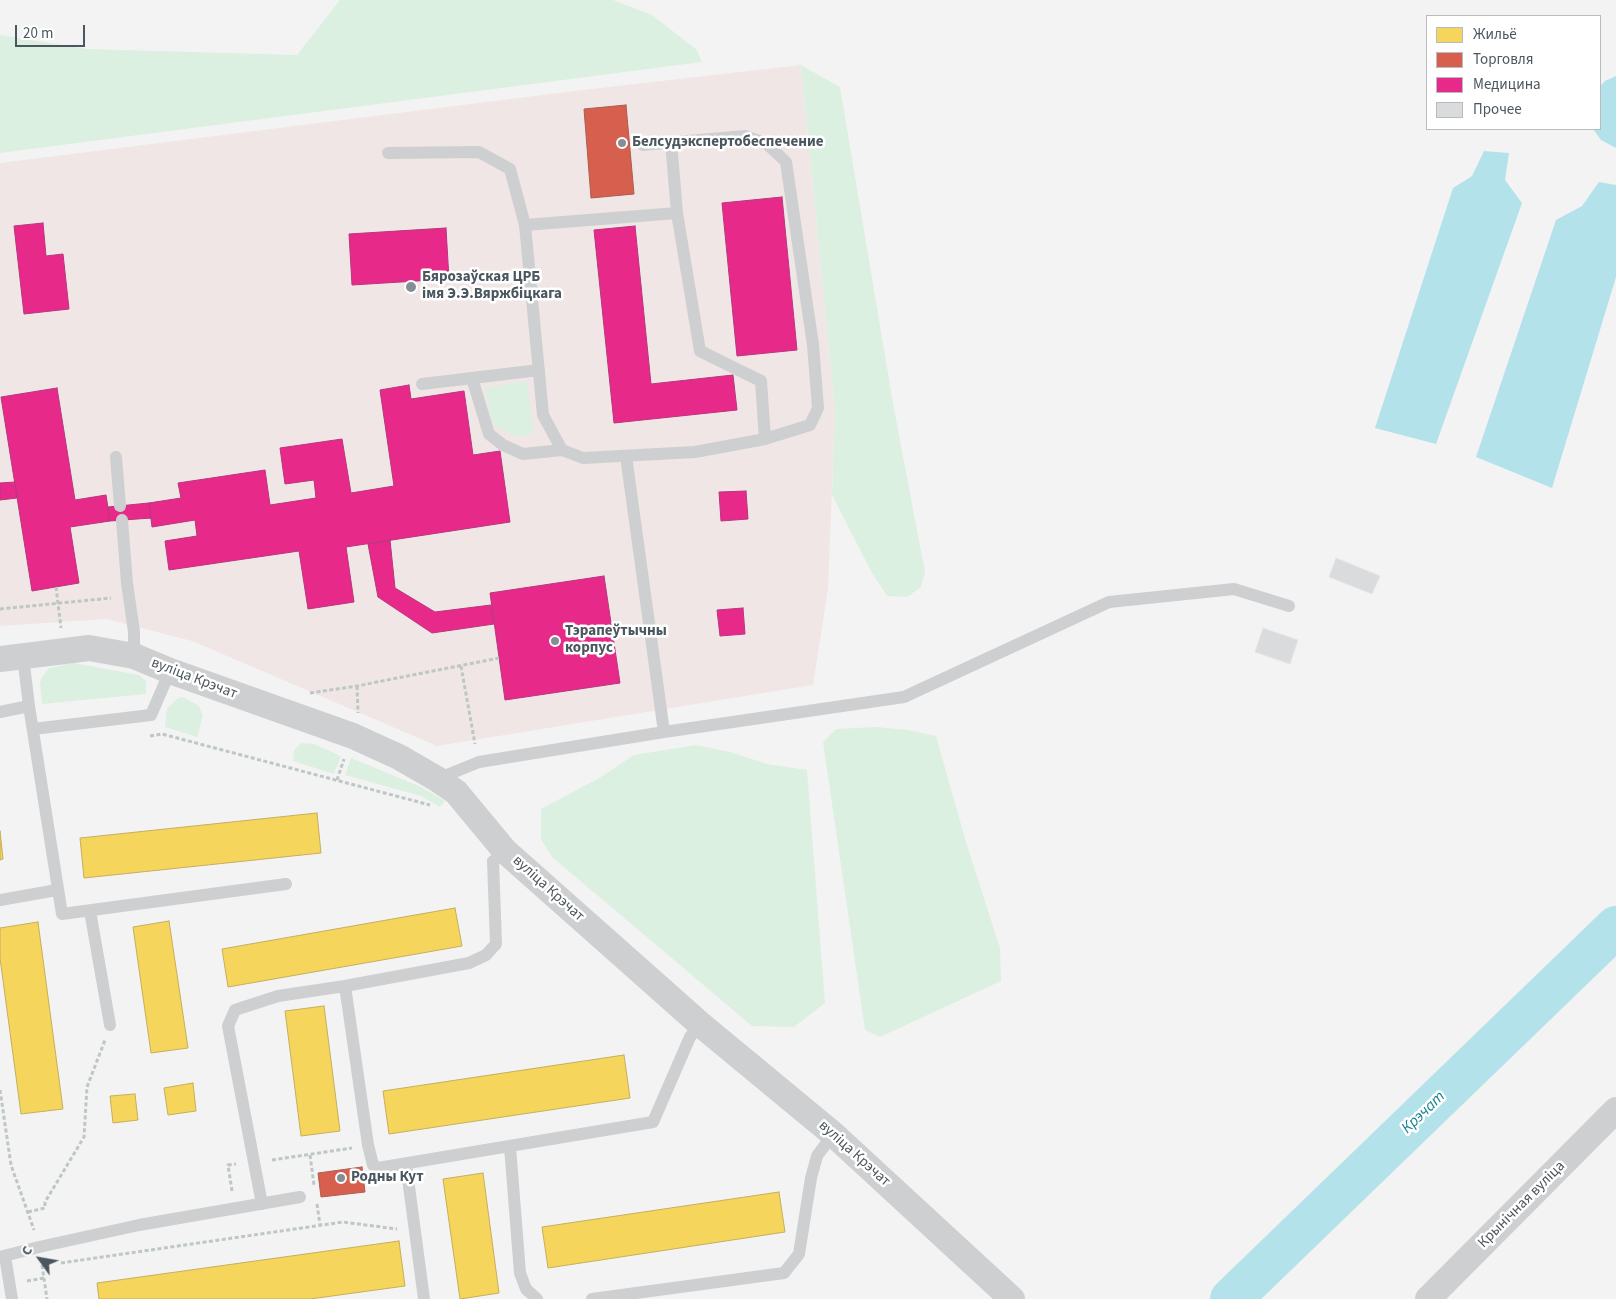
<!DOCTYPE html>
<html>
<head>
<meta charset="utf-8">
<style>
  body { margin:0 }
  #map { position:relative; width:1616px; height:1299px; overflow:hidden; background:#f4f3f3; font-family:"Source Sans 3",sans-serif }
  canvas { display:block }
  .legend { position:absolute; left:1426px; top:15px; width:175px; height:115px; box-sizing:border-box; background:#fff; border:1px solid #b7bcbf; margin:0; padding:6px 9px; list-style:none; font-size:15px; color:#4b575f }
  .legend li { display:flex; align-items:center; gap:10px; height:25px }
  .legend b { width:25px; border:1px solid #b7bcbf }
  .north { position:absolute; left:15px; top:1234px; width:50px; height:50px; -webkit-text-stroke:4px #fff; paint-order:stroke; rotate:302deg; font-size:14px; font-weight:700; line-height:20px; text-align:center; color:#4b575f }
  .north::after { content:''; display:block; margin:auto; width:18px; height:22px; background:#4b575f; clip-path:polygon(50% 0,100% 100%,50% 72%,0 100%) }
  .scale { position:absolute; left:15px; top:25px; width:70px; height:22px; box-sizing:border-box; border:2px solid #4b575f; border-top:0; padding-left:6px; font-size:15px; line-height:18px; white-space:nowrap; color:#4b575f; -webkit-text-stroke:4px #fff; paint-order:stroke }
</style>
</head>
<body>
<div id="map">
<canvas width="1616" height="1299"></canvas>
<ul class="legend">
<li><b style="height:14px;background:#f6d55c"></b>Жильё</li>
<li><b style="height:14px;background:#d6604d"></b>Торговля</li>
<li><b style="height:14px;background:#e7298a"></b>Медицина</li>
<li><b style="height:14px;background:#dadbdc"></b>Прочее</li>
</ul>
<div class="north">С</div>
<div class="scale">20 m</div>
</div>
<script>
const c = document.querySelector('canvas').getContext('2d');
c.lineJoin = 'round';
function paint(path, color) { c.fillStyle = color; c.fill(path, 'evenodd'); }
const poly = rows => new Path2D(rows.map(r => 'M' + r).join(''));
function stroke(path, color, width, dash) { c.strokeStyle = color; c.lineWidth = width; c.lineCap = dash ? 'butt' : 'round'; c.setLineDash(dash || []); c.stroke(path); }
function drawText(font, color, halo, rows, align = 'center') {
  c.font = font + ' "Source Sans 3",sans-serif'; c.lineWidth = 5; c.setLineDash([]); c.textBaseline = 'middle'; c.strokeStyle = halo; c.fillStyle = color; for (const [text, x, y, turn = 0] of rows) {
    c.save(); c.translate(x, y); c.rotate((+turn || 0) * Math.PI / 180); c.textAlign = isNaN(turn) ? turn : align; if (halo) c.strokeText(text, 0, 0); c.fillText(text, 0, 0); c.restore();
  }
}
const medical = poly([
  [801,65,835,411,828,589,813,685,437,746,192,641,106,619,0,626,0,163,574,91]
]);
const green = poly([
  [340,0,613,0,652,15,697,50,702,62,0,153,0,35,87,49,297,55],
  [801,65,840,87,894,409,925,572,921,587,907,597,887,596,872,573,832,495,835,411],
  [527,381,534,433,523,436,512,435,500,429,492,421,485,388],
  [74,663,139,675,146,681,146,694,42,704,40,683,42,677,49,668],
  [183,697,199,706,203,716,197,737,165,727,167,708,178,698],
  [876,727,908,730,936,736,966,842,1000,948,1001,981,880,1037,865,1030,823,742,836,729],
  [302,743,314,744,341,756,334,774,293,761,294,751,297,747],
  [696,745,730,752,767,764,807,770,825,1003,794,1027,752,1026,552,857,541,839,541,809,601,777,634,755],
  [351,758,419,786,445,801,440,807,421,796,345,775]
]);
const water = poly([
  [1616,76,1616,148,1601,140,1593,129,1600,129,1600,86,1605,81],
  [1484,151,1509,153,1505,180,1522,203,1436,444,1375,428,1453,188,1472,176],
  [1599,182,1616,185,1616,277,1552,488,1476,457,1556,220,1582,206]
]);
const homes = poly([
  [317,813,321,853,84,878,80,838,317,813],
  [0,831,3,859,0,860,0,831],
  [455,908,462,946,228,987,222,949,455,908],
  [169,921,188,1048,151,1053,133,927,169,921],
  [38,922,63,1109,21,1114,0,958,0,928,38,922],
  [324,1006,340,1131,301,1136,285,1011,324,1006],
  [624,1055,630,1098,389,1134,383,1091,624,1055],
  [193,1083,196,1111,168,1115,164,1088,193,1083],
  [135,1094,138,1120,113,1123,110,1096,135,1094],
  [483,1173,499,1293,460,1299,443,1179,483,1173],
  [779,1192,785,1232,548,1268,542,1227,779,1192],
  [399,1241,405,1286,310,1299,99,1299,97,1283,399,1241]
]);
const shops = poly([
  [626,105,634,194,591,198,584,109,626,105],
  [362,1167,365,1192,321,1197,318,1173,362,1167]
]);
const health = poly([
  [782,197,797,350,737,356,722,203,782,197],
  [43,223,46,256,63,254,69,309,24,314,14,226,43,223],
  [635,226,651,384,733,375,737,410,614,423,594,230,635,226],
  [446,228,449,279,352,285,349,234,446,228],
  [409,385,411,399,464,391,473,455,500,451,510,522,346,547,354,602,308,609,299,551,169,570,165,541,197,536,195,520,152,527,149,503,181,498,178,483,265,470,270,505,316,498,314,480,285,484,280,448,342,439,351,493,394,486,380,390,409,385],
  [57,388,75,500,106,495,110,521,70,527,79,583,32,591,1,397,57,388],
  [15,482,17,498,0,500,0,483,15,482],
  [746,491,748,519,721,521,719,492,746,491],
  [149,503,151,518,110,521,108,507,149,503],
  [390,540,395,588,435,612,491,605,494,624,432,633,378,597,368,544,390,540],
  [604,576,620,683,505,700,490,593,604,576],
  [743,608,745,634,720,636,717,610,743,608]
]);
const river = poly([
  [1231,1299,1616,927]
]);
const building = poly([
  [1336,558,1380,576,1372,594,1329,577,1336,558],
  [1263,628,1298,640,1290,664,1255,652,1263,628]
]);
const path = poly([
  [56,587,61,628],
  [0,609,111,598],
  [461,666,475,744],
  [357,686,358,713],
  [310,693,357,686,499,658],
  [150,736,162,734,430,805],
  [337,780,344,759],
  [0,1090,11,1165,34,1230],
  [310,1155,314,1185],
  [272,1160,352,1148],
  [232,1191,228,1165,236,1164],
  [317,1204,320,1225],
  [28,1212,45,1208,45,1202,84,1137,87,1087,105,1040],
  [61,1263,343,1222,397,1229],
  [42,1265,47,1299],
  [27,1281,44,1278]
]);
const lane = poly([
  [388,153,479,152,510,169,525,225,543,415,562,450,583,458,695,452,765,439,810,425,818,408,813,345,786,162,767,144,745,136,643,145],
  [677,213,700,351,761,381,765,439],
  [525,225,677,213,671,142],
  [472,378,489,434,503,445,523,454,562,450],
  [422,384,539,370],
  [116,457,120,506],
  [122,520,127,583,134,632,134,656],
  [23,656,29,706,62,914,286,884],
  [0,712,29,706],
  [33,729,151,715,170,671],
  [664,732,904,697,1109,602,1234,589,1289,606],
  [437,779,479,762,664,732,626,456],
  [0,900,57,890],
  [90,911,110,1025],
  [345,986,368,1145,373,1165,378,1168,653,1122,690,1037,700,1024],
  [510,1147,520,1273,526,1289,537,1299],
  [406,1164,424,1299],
  [262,1204,228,1026,235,1010,278,996,345,986,469,963,486,955,496,944,493,861,505,851],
  [5,1256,12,1299],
  [0,1257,39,1247,139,1225,300,1197],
  [592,1299,784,1273,799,1254,811,1178,817,1156,833,1134]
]);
const street = poly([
  [0,659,89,648,134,656,170,671,353,736,399,757,437,779,456,792,505,851,700,1024,833,1134,1012,1299],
  [1428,1299,1616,1110]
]);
const markers = [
  [622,143,5,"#868e93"],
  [411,287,6,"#868e93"],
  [555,641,5,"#868e93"],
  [341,1178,5,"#868e93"]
];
const poiNames = [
  ["Белсудэкспертобеспечение",632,143],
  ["Бярозаўская ЦРБ",422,278],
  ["імя Э.Э.Вяржбіцкага",422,295],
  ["Тэрапеўтычны",565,632],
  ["корпус",565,649],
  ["Родны Кут",351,1178]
];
const streetNames = [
  ["вуліца Крэчат",194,679,21],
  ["вуліца Крэчат",548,889,42],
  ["вуліца Крэчат",854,1154,42],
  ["Крынічная вуліца",1522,1205,-45]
];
const waterNames = [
  ["Крэчат",1424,1113,-44]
];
paint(medical, '#f0e6e6');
paint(green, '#dbf0e1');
paint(water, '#b3e2ea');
paint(homes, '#f6d55c');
stroke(homes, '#c3af5d', 1);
paint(shops, '#d6604d');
stroke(shops, '#ac5d52', 1);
paint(health, '#e7298a');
stroke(health, '#b8377d', 1);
stroke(river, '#b3e2ea', 42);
paint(building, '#dadbdc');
stroke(building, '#e5e5e6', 1);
stroke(path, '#bdc7c3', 3, [4, 2.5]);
stroke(lane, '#cecfd1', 12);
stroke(street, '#cecfd1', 26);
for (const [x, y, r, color] of markers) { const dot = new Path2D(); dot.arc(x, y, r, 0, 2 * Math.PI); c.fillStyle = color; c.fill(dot); stroke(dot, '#fff', 2); }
drawText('bold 15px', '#4b575f', '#fff', poiNames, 'left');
drawText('15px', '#4b575f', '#fff', streetNames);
drawText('italic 16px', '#188295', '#fff', waterNames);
</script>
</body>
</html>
